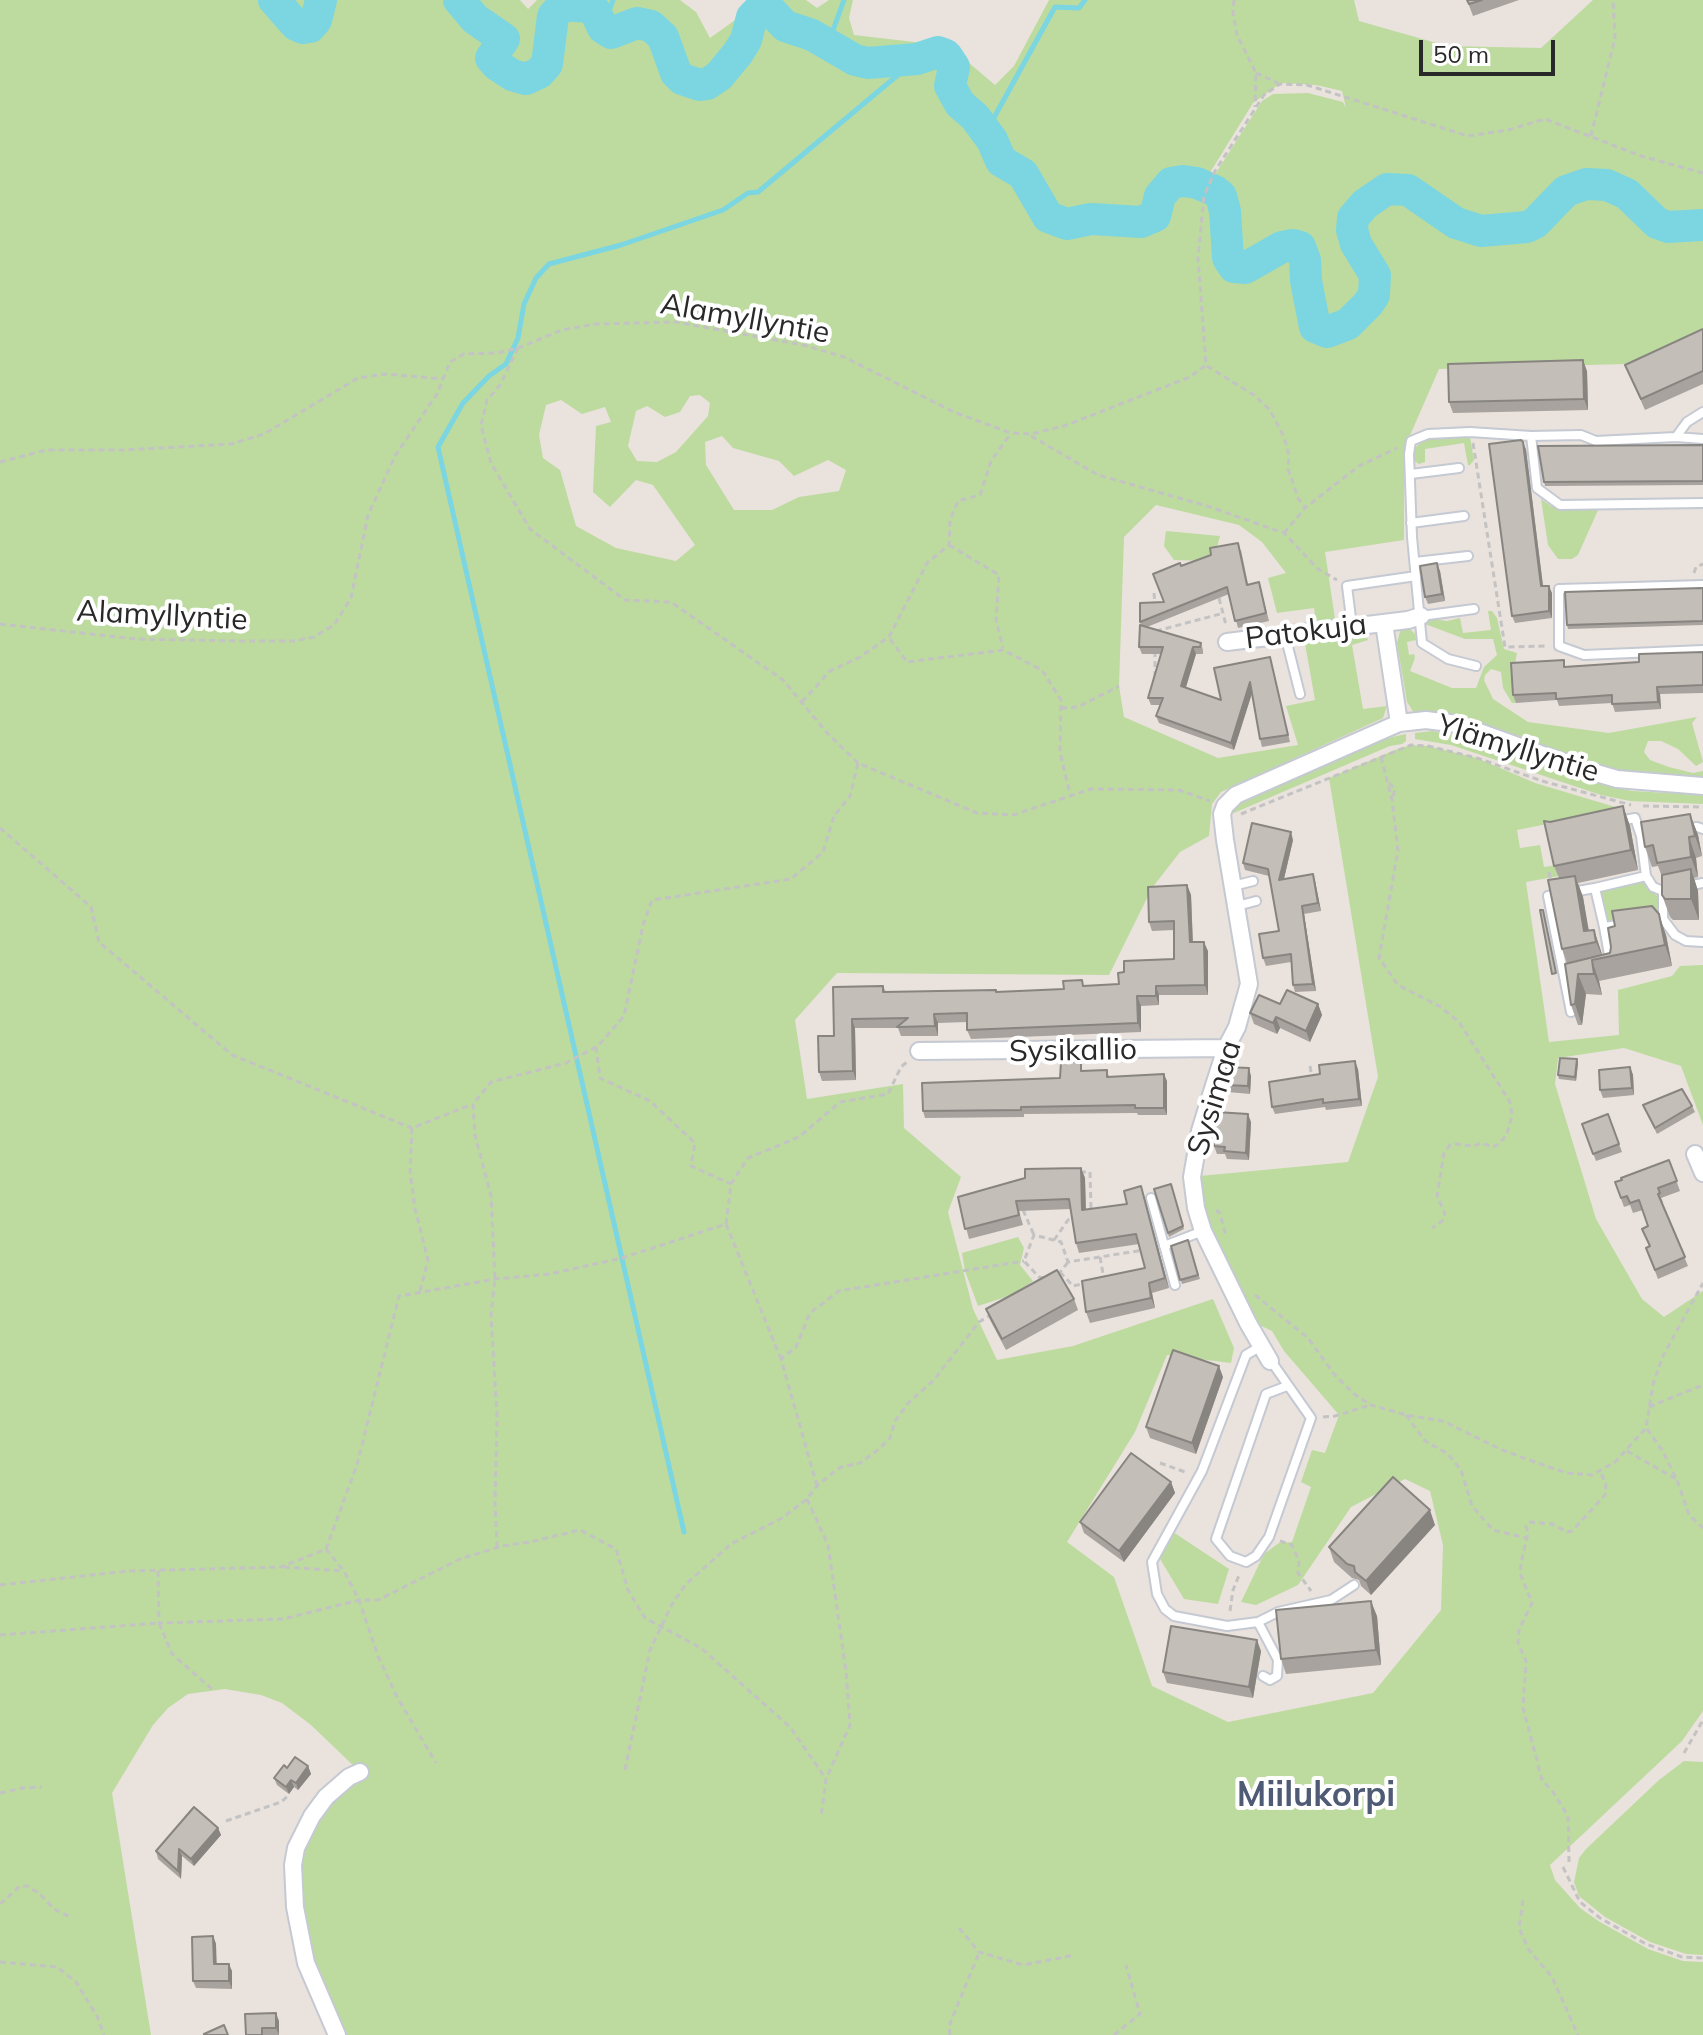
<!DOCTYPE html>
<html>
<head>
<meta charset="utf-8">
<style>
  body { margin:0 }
  #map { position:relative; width:1703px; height:2035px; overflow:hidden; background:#eae2dd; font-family:Mulish,sans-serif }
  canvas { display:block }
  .scale { position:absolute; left:1419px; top:40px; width:136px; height:36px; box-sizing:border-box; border:4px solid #292929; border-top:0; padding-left:10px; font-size:24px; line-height:28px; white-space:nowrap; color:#292929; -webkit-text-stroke:6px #fff; paint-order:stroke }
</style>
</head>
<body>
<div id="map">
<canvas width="1703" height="2035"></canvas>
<div class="scale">50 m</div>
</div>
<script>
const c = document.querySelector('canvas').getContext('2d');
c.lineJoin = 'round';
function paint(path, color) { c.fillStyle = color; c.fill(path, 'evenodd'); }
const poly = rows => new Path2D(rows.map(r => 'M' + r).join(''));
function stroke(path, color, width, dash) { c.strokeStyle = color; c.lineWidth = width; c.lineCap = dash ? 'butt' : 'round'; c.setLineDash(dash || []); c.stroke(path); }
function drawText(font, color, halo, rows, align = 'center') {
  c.font = font + ' Mulish,sans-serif'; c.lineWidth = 8; c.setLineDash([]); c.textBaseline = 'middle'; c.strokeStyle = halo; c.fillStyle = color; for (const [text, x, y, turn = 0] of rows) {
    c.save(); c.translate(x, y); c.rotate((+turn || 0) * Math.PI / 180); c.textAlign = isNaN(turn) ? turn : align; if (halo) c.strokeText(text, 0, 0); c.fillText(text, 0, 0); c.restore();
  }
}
const green = poly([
  [0,0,520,0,528,9,537,0,680,0,696,12,710,38,763,0,806,0,817,8,829,0,853,0,849,18,854,35,949,46,995,85,1014,66,1049,0,1354,0,1359,21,1447,46,1541,48,1593,0,1703,0,1703,333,1625,364,1439,369,1404,449,1404,540,1325,552,1335,619,1316,624,1314,608,1277,613,1268,578,1286,573,1262,542,1239,525,1156,505,1124,537,1119,686,1124,717,1218,758,1298,745,1286,706,1315,700,1304,638,1361,633,1366,634,1368,640,1352,645,1363,709,1387,706,1383,718,1221,792,1212,804,1209,836,1180,852,1152,888,1109,975,837,973,795,1020,807,1099,903,1084,904,1128,961,1177,948,1212,973,1309,997,1360,1073,1346,1213,1299,1234,1348,1231,1363,1167,1355,1135,1432,1067,1542,1114,1577,1152,1686,1228,1722,1373,1693,1441,1610,1443,1545,1430,1491,1405,1479,1351,1507,1298,1585,1256,1605,1241,1602,1264,1554,1279,1543,1292,1542,1311,1487,1301,1482,1312,1450,1325,1453,1339,1415,1284,1351,1272,1331,1251,1321,1208,1229,1200,1176,1348,1162,1378,1077,1329,778,1395,750,1411,745,1428,746,1477,758,1535,783,1622,809,1517,830,1520,848,1540,845,1544,867,1557,865,1559,876,1526,882,1549,1042,1619,1035,1618,990,1672,976,1680,966,1703,965,1703,1125,1681,1066,1624,1048,1558,1058,1555,1084,1596,1219,1642,1299,1664,1317,1703,1291,1703,1711,1682,1741,1550,1865,1555,1880,1580,1908,1600,1922,1648,1949,1683,1961,1703,1962,1703,2035,337,2035,299,1936,302,1834,360,1772,311,1725,282,1703,261,1695,225,1689,188,1694,168,1708,153,1725,112,1793,151,2035,0,2035],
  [1281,83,1316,85,1342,91,1346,108,1343,102,1308,93,1273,94,1262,101,1214,176,1211,171,1253,103],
  [700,395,710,403,708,416,676,452,657,462,637,461,628,446,636,411,647,406,665,417,680,412,690,396],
  [561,400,582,414,605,407,611,422,596,426,593,492,610,507,636,480,653,485,695,545,676,561,616,548,576,526,560,470,543,458,539,435,546,405],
  [722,436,733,448,779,461,794,476,828,460,846,470,839,491,799,497,772,510,734,510,706,465,705,442],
  [1470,437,1474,460,1470,465,1468,465,1464,443,1425,449,1425,462,1419,464,1413,460,1414,449,1421,442,1429,439],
  [1541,499,1551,506,1563,509,1599,508,1578,555,1572,559,1558,559,1548,545],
  [1166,531,1220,536,1217,547,1205,561,1174,560,1164,546],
  [1488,611,1492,611,1497,618,1504,649,1517,653,1514,670,1516,703,1512,703,1503,688,1501,672,1491,669,1485,675,1484,680,1493,699,1528,722,1609,733,1697,717,1692,723,1703,762,1696,766,1678,749,1661,741,1648,741,1644,752,1650,760,1669,767,1693,773,1703,771,1703,778,1624,771,1577,760,1428,713,1414,713,1407,702,1397,643,1401,628,1408,627,1415,634,1416,640,1407,642,1409,655,1414,654,1415,658,1410,671,1452,688,1476,688,1484,667,1497,655,1493,639,1465,639,1425,624,1432,619,1447,621,1460,618,1463,633,1491,630],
  [1432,731,1454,735,1604,785,1632,791,1703,795,1703,804,1630,801,1601,795,1451,745,1415,739,1415,733],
  [1406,734,1406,741,1402,744,1390,746,1229,815,1234,804,1379,740],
  [1644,882,1658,897,1658,906,1655,913,1606,921,1601,890],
  [1018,1237,1024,1248,1020,1265,1033,1281,1012,1295,978,1306,965,1271,962,1253],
  [1173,1532,1229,1569,1218,1604,1184,1599,1159,1557],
  [1684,1761,1703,1762,1703,1955,1686,1954,1650,1942,1605,1917,1579,1896,1574,1882,1579,1858,1586,1849,1659,1780]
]);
const stream = poly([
  [603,28,613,0],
  [828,44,844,0],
  [986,132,1055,7,1079,8,1085,0],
  [684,1532,438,447,463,403,489,376,506,364,518,338,524,304,536,278,549,264,621,245,723,210,748,193,758,192,917,59]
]);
const river = poly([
  [274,0,296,25,303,28,310,27,316,20,321,0],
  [459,0,475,19,504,39,491,58,497,65,512,75,526,79,539,73,547,64,553,16,563,5,589,7,595,11,603,28,611,33,637,23,651,26,663,37,676,73,682,79,700,85,707,84,719,76,738,53,746,40,752,17,760,9,773,13,785,26,812,35,855,60,868,63,917,59,938,52,946,55,954,67,950,86,960,104,975,117,992,140,1001,161,1023,174,1048,217,1067,224,1091,219,1141,222,1155,216,1160,196,1171,183,1183,181,1197,183,1215,191,1221,196,1225,211,1228,258,1234,267,1245,268,1282,247,1293,245,1300,247,1305,260,1306,281,1315,327,1327,332,1348,324,1368,304,1374,295,1375,275,1356,244,1352,230,1353,218,1365,204,1387,189,1408,190,1456,223,1481,231,1527,227,1535,223,1566,191,1586,184,1607,185,1627,194,1657,223,1668,227,1703,225]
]);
const path = poly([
  [1234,0,1233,13,1237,35,1256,73,1255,107],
  [1256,73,1278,83],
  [1591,136,1615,38,1613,0],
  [518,348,500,385,487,400,481,425,491,463,530,529,625,600,671,602,783,680,828,734,858,763,977,813,1013,815,1091,789,1179,790,1210,801],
  [1207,366,1254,395,1270,410,1284,437,1289,455,1288,469,1298,498,1305,508],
  [1031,436,1098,475,1207,506,1284,533,1318,569,1337,580],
  [1473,443,1505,647,1547,646],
  [0,462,46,450,124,450,231,444,264,434,358,378,385,374,443,379],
  [1284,533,1305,508,1359,466,1397,448],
  [949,545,999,575,996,620,1003,648],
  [1694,573,1696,567,1703,564],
  [1154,593,1155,605],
  [1219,598,1226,625],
  [0,624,136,639,237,641,294,641,314,637,334,625,351,598,368,515,395,456,437,394,450,362,464,354,497,353,518,348,562,330,596,324,676,322,803,345,844,357,956,413,1011,433,1031,434,1064,426,1190,377,1206,365,1198,258,1204,196,1215,171,1264,95,1280,84,1307,85,1468,136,1508,130,1545,119,1641,156,1703,173],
  [1156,631,1224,613],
  [890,639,907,662,1003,650,1042,670,1061,700,1060,752,1070,795],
  [1155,677,1155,653],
  [802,702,830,671,860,657,889,637,927,563,949,545,950,520,958,501,980,495,991,461,1011,433],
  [1061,708,1078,707,1119,686],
  [1381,757,1392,800,1398,850,1379,958,1398,985,1441,1007,1459,1022,1510,1102,1512,1115,1507,1134,1499,1144,1493,1147,1481,1143,1474,1146,1455,1144,1450,1145,1444,1153,1437,1196,1445,1214,1442,1221,1432,1228],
  [1389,783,1395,789,1392,800],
  [1643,806,1703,807],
  [1241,814,1411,745,1428,746,1477,758,1542,781,1631,805],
  [0,828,91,907,99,942,232,1055,412,1128],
  [1549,872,1551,883],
  [596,1047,600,1078,650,1101,695,1143,691,1166,731,1184],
  [1310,1066,1312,1078],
  [1080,1172,1090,1172,1091,1210],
  [1023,1210,1034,1235],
  [1216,1210,1220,1213,1226,1236],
  [726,1224,731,1184,748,1158,799,1137,840,1102,888,1094,901,1067,908,1061],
  [1054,1240,1068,1220,1075,1217],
  [1100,1257,1104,1279],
  [1060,1272,1073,1286,1086,1283],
  [1058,1275,1068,1262],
  [1044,1278,1039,1277,1024,1261,1034,1235,1061,1242,1068,1262,1144,1250],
  [420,1291,428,1260,415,1209,410,1171,412,1128,473,1104],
  [1255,1295,1308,1338,1334,1374,1354,1394,1371,1405,1406,1415,1443,1421,1502,1450,1546,1466,1567,1473,1592,1475,1615,1462,1646,1428,1653,1384,1663,1356,1703,1283],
  [1649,1407,1703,1385],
  [1406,1415,1425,1441,1448,1454,1461,1470,1472,1506,1493,1530,1526,1538],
  [1323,1417,1335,1416,1370,1405],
  [1647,1429,1662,1450,1677,1480,1689,1515,1703,1528],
  [1627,1451,1676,1479],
  [1160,1463,1188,1473],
  [817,1486,781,1359,796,1347,810,1313,839,1291,1024,1261],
  [807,1499,828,1545,846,1671,850,1725,826,1779,821,1817],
  [1280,1541,1292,1545,1299,1561,1298,1573,1311,1591],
  [497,1547,495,1502,497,1416,491,1315,495,1279,491,1196,475,1135,473,1104,491,1082,566,1063,598,1046,624,1016,643,925,652,900,791,879,823,852,834,816,850,796,858,763],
  [326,1549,344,1571,359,1600,378,1656,397,1697,436,1763],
  [284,1567,344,1571],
  [158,1571,159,1623,283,1619,359,1600,378,1600,460,1559,502,1546,530,1542,580,1530,616,1549,628,1590,645,1618,701,1648,790,1727,826,1779],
  [0,1585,128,1571,281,1567,326,1549,357,1465,399,1296,495,1279,550,1274,622,1258,726,1224,781,1359],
  [1230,1611,1233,1590,1240,1573],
  [0,1635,159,1623,172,1654,213,1690],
  [1684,1753,1703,1720],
  [625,1770,650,1650,672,1604,686,1584,731,1544,782,1518,807,1499,817,1486,830,1475,841,1467,860,1463,879,1449,890,1438,895,1421,909,1402,933,1381,979,1322,989,1316],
  [0,1793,23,1788,42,1787],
  [226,1821,281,1802,288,1796],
  [1569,1862,1568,1816,1553,1792,1542,1780,1523,1708,1526,1661,1518,1643,1519,1630,1532,1603,1520,1573,1521,1563,1528,1533,1526,1526,1530,1522,1552,1524,1567,1532,1572,1531,1605,1495,1606,1483,1600,1472],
  [1563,1867,1580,1902,1600,1918,1646,1944,1682,1957,1703,1958],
  [1523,1900,1519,1928,1529,1950,1552,1977,1578,2035],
  [0,1904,20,1886,27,1886,40,1894,54,1909,70,1917],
  [959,1928,979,1952,1023,1965,1075,1955],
  [0,1962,57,1967,76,1982,97,2016,104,2035],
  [950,2035,949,2026,979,1953],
  [1114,2035,1140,2014,1126,1965]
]);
const service = poly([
  [1531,436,1537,488,1560,505,1703,503],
  [1676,437,1687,422,1703,412],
  [1411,474,1459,468],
  [1411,523,1464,516],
  [1415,562,1468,556],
  [1703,585,1559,589,1559,646,1584,655,1703,650],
  [1421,616,1474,609],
  [1352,626,1347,586,1416,576],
  [1285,635,1300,694],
  [1476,666,1448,659,1422,643,1412,537,1409,454,1411,441,1428,434,1470,432,1531,436,1581,435,1596,441,1676,437,1703,439],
  [1619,821,1635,818,1641,836,1651,834],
  [1684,829,1697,827,1703,829],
  [1641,836,1646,876,1653,887,1663,891],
  [1233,886,1253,881],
  [1687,886,1703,883],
  [1572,892,1595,888],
  [1559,894,1548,896,1571,1012],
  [1237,906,1256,901],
  [1663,919,1663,891,1666,890],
  [1650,921,1663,919,1675,935,1686,941,1703,942],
  [1604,927,1595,888,1646,876],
  [1610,960,1604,927,1624,924],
  [1151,1198,1175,1285],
  [1164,1246,1203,1231],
  [1261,1346,1246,1355,1202,1471,1152,1562,1157,1594,1165,1609,1174,1616,1227,1626,1258,1622,1278,1660,1277,1676,1270,1680,1263,1676],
  [1271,1361,1311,1418,1269,1537,1256,1556,1246,1562,1230,1556,1216,1539,1266,1394,1287,1386],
  [1258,1622,1278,1612,1331,1600,1354,1585]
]);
const minor = poly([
  [1384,623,1399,723],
  [1227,642,1408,620,1421,616],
  [919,1051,1226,1048],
  [1695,1154,1703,1173],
  [1270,1361,1248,1323,1203,1231,1196,1208,1192,1177,1200,1131,1211,1095,1226,1048,1237,1027,1249,984,1225,840,1222,814,1225,806,1236,795,1399,723,1426,720,1457,724,1579,768,1617,779,1703,786],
  [337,2035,306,1963,295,1907,293,1865,296,1848,312,1816,326,1797,349,1777,360,1772]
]);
const wall = poly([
  [1467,0,1519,0,1473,16],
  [1703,329,1703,384,1645,410,1625,365],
  [1587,371,1588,410,1453,413,1449,402],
  [1523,442,1526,450,1543,586,1552,593,1552,618,1515,623,1512,616],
  [1703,445,1703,485,1545,486,1544,482],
  [1241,550,1248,584,1261,589,1269,621,1238,628,1229,594,1147,627,1201,643,1203,650,1203,654,1196,654,1185,688,1221,700,1272,664,1290,742,1262,747,1260,739,1252,693,1234,750,1159,723,1156,716,1160,705,1151,705,1148,698,1161,654,1142,654,1139,647,1141,625,1140,622,1164,602,1181,566],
  [1440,571,1445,601,1428,604,1425,597],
  [1703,588,1703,625,1568,629,1567,625],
  [1703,652,1703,693,1660,694,1661,709,1615,712,1612,703,1559,706,1557,700,1516,703,1513,695,1566,667,1639,662],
  [1623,806,1630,826,1638,870,1578,883,1583,897,1588,931,1594,930,1602,955,1666,935,1672,966,1599,981,1602,995,1586,994,1582,1025,1578,1025,1571,1005,1567,963,1562,949,1559,878,1554,866,1550,822],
  [1690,814,1698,835,1702,856,1696,858,1698,877,1694,878,1698,891,1699,920,1673,920,1670,917,1662,895,1662,877,1658,866,1652,867,1645,847],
  [1293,840,1284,879,1313,874,1315,881,1321,911,1304,914,1316,991,1295,992,1293,985,1291,962,1266,966,1263,958,1279,931,1269,876,1245,870,1243,863],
  [1187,885,1191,895,1193,942,1208,951,1208,995,1159,995,1159,1005,1141,1006,1141,1032,971,1039,967,1030,967,1022,938,1023,938,1036,901,1036,898,1028,855,1028,856,1080,822,1081,819,1072,834,1036,883,986,886,992,996,992,1064,989,1084,986,1119,984,1174,959,1174,930,1152,931,1149,922],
  [1280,1004,1318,1004,1322,1015,1310,1042,1280,1028,1277,1034,1254,1024,1250,1013],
  [1578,1063,1576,1081,1559,1079,1558,1075],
  [1630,1067,1633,1075,1634,1095,1603,1098,1600,1090],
  [1358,1069,1362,1106,1326,1110,1325,1107,1275,1114,1272,1107],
  [1107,1070,1109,1077,1167,1081,1167,1115,1138,1115,1137,1113,1024,1114,1024,1117,925,1118,923,1111,1060,1078,1084,1071],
  [1251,1076,1250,1094,1228,1092,1225,1085],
  [1643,1105,1692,1106,1695,1112,1657,1134],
  [1608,1114,1622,1152,1596,1161,1582,1124],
  [1251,1122,1249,1160,1227,1159,1225,1154,1217,1154,1214,1146],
  [1669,1160,1680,1191,1661,1198,1663,1202,1662,1203,1688,1266,1658,1279,1646,1248,1649,1247,1648,1226,1643,1210,1633,1213,1630,1205,1624,1207,1615,1182],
  [1081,1168,1085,1178,1086,1210,1127,1204,1144,1196,1169,1288,1152,1293,1155,1308,1090,1323,1086,1312,1145,1268,1139,1244,1079,1253,1076,1243,1071,1209,1019,1211,1023,1225,969,1239,958,1197],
  [1171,1184,1184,1229,1169,1237,1154,1189],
  [1188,1240,1200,1279,1182,1284,1171,1246],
  [1074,1299,1078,1310,1006,1350,990,1320,986,1309],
  [1223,1377,1196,1454,1150,1438,1146,1427],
  [1171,1482,1175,1493,1124,1562,1084,1533,1080,1522],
  [1435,1525,1371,1595,1361,1586,1359,1580,1352,1578,1334,1562,1329,1547],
  [1377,1616,1381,1665,1286,1674,1281,1659],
  [1261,1651,1253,1698,1167,1683,1163,1672],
  [308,1766,311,1774,298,1790,294,1787,289,1794,277,1785,274,1778,287,1768],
  [218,1828,221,1835,194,1866,182,1856,181,1879,158,1859,156,1851],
  [213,1936,216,1944,216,1964,232,1971,232,1989,196,1988,193,1981],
  [279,2021,279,2035,246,2035]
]);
const shadedWall = poly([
  [1583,360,1587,371,1588,410,1584,399],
  [1523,442,1526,450,1544,594,1541,586],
  [1437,563,1440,571,1445,601,1442,594],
  [1549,586,1552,593,1552,618,1549,611],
  [1193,647,1196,654,1184,694,1181,686],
  [1250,682,1253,690,1234,750,1231,743],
  [1657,687,1660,694,1661,709,1658,702],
  [1623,806,1630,826,1638,870,1631,850],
  [1690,814,1698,835,1702,856,1695,836],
  [1291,832,1293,840,1282,887,1279,880],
  [1689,837,1696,858,1698,877,1691,857],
  [1691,869,1698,891,1699,920,1691,899],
  [1313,874,1315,881,1321,911,1318,903],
  [1575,876,1583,897,1591,943,1584,931],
  [1187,885,1191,895,1193,951,1190,942],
  [1302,906,1304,914,1316,991,1313,984],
  [1659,914,1666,935,1672,966,1665,945],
  [1594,930,1601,951,1603,958,1596,942],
  [1204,942,1208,951,1208,995,1205,985],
  [1592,960,1599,981,1602,995,1594,974],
  [1578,974,1586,994,1582,1025,1575,1004],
  [1156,986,1159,995,1159,1005,1156,996],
  [1137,996,1141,1006,1141,1032,1138,1023],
  [1318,1004,1322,1015,1310,1042,1306,1031],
  [934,1014,938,1023,938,1036,935,1026],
  [1276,1017,1280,1028,1277,1034,1273,1023],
  [852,1019,855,1028,856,1080,853,1071],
  [1577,1059,1578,1063,1576,1081,1575,1077],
  [1355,1061,1358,1069,1362,1106,1359,1099],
  [1630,1067,1633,1075,1634,1095,1632,1088],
  [1249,1068,1251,1076,1250,1094,1248,1086],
  [1164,1074,1167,1081,1167,1115,1164,1108],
  [1248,1114,1251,1122,1249,1160,1246,1153],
  [1081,1168,1085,1178,1086,1220,1082,1210],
  [1141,1186,1144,1196,1169,1288,1165,1278],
  [1149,1283,1152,1293,1155,1308,1151,1298],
  [1219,1366,1223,1377,1196,1454,1192,1443],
  [1171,1482,1175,1493,1124,1562,1119,1551],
  [1430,1510,1435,1525,1371,1595,1366,1581],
  [1371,1601,1377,1616,1381,1665,1376,1650],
  [1257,1640,1261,1651,1253,1698,1249,1687],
  [308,1766,311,1774,298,1790,296,1783],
  [291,1780,294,1787,289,1794,286,1787],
  [218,1828,221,1835,194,1866,191,1859],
  [179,1849,182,1856,181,1879,178,1871],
  [213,1936,216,1944,217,1972,214,1964],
  [229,1964,232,1971,232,1989,229,1981],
  [276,2013,279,2021,279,2035,276,2028]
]);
const building = poly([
  [1467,0,1482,0,1469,4,1467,0],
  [1703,329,1703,371,1641,399,1625,365,1703,329],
  [1583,360,1584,399,1449,402,1448,364,1583,360],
  [1521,440,1523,442,1541,586,1549,586,1549,611,1512,616,1489,444,1521,440],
  [1703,445,1703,481,1544,482,1538,446,1703,445],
  [1238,543,1247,585,1259,582,1266,613,1235,621,1227,587,1140,622,1140,603,1164,602,1153,574,1180,563,1181,566,1211,555,1210,548,1238,543],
  [1437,563,1442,594,1425,597,1420,566,1437,563],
  [1702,588,1703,588,1703,621,1567,625,1565,592,1702,588],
  [1140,625,1201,643,1200,647,1193,647,1181,686,1221,700,1214,668,1270,657,1288,735,1260,739,1250,682,1231,743,1156,716,1163,698,1148,698,1163,647,1139,647,1140,625],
  [1703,652,1703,685,1657,687,1658,702,1612,704,1612,695,1556,699,1556,693,1513,695,1511,663,1564,660,1564,667,1639,662,1639,654,1703,652],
  [1623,806,1631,850,1554,866,1544,821,1550,822,1623,806],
  [1690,814,1695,836,1689,837,1691,857,1657,863,1653,845,1645,847,1641,822,1690,814],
  [1252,823,1291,832,1279,880,1313,874,1318,903,1302,906,1313,984,1293,985,1291,954,1263,958,1259,934,1279,931,1268,869,1243,863,1252,823],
  [1691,869,1691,899,1665,899,1662,895,1662,875,1691,869],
  [1575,876,1584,931,1594,930,1596,942,1562,949,1548,880,1575,876],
  [1187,885,1190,942,1204,942,1205,985,1156,986,1156,996,1137,996,1138,1023,967,1030,967,1013,934,1014,935,1026,897,1027,908,1018,852,1019,853,1071,819,1072,818,1036,834,1036,833,987,883,986,883,992,996,990,996,992,1064,989,1063,981,1082,980,1083,986,1119,984,1118,973,1124,972,1124,961,1174,959,1174,921,1149,922,1148,887,1187,885],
  [1652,906,1659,914,1665,945,1592,960,1594,974,1578,974,1575,1004,1571,1005,1565,964,1610,953,1611,947,1608,928,1615,926,1612,911,1652,906],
  [1540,910,1543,910,1556,973,1552,974,1540,910],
  [1287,990,1318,1004,1306,1031,1276,1017,1273,1023,1250,1013,1259,995,1280,1004,1287,990],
  [1560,1058,1577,1059,1575,1077,1558,1075,1560,1058],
  [1355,1061,1359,1099,1323,1103,1323,1099,1272,1107,1269,1082,1320,1074,1319,1065,1355,1061],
  [1061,1062,1081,1062,1081,1071,1107,1070,1107,1077,1164,1074,1164,1108,1135,1108,1135,1105,1021,1107,1021,1110,923,1111,922,1083,1060,1078,1061,1062],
  [1226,1067,1249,1068,1248,1086,1225,1085,1226,1067],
  [1630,1067,1632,1088,1600,1090,1599,1070,1630,1067],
  [1682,1089,1692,1106,1655,1128,1643,1105,1682,1089],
  [1216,1112,1248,1114,1246,1153,1224,1151,1225,1147,1214,1146,1216,1112],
  [1608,1114,1619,1144,1593,1154,1582,1124,1608,1114],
  [1669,1160,1677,1181,1658,1188,1660,1193,1658,1194,1685,1257,1655,1270,1646,1248,1650,1246,1642,1229,1648,1226,1639,1200,1630,1203,1627,1196,1621,1198,1615,1182,1622,1180,1621,1178,1669,1160],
  [1081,1168,1082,1210,1127,1204,1124,1191,1141,1186,1165,1278,1149,1283,1151,1298,1086,1312,1082,1281,1145,1268,1136,1234,1076,1243,1069,1199,1016,1201,1019,1215,965,1229,958,1197,1025,1178,1025,1169,1081,1168],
  [1171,1184,1183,1226,1168,1233,1154,1189,1171,1184],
  [1188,1240,1198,1275,1180,1280,1171,1246,1188,1240],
  [1057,1270,1074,1299,1002,1339,986,1309,1057,1270],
  [1173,1350,1219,1366,1192,1443,1146,1427,1173,1350],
  [1131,1453,1171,1482,1119,1551,1080,1522,1131,1453],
  [1393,1477,1430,1510,1366,1581,1355,1572,1354,1566,1347,1564,1329,1547,1393,1477],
  [1371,1601,1376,1650,1281,1659,1276,1610,1371,1601],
  [1171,1626,1257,1640,1249,1687,1163,1672,1171,1626],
  [295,1757,308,1766,296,1783,291,1780,286,1787,274,1778,284,1765,287,1768,295,1757],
  [194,1807,218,1828,191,1859,179,1849,178,1871,156,1851,194,1807],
  [213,1936,214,1964,229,1964,229,1981,193,1981,192,1937,213,1936],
  [276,2013,276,2028,262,2028,262,2035,246,2035,245,2014,276,2013],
  [224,2025,228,2035,204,2035,204,2034,224,2025]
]);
const streetNames = [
  ["Alamyllyntie",745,319,10],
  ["Alamyllyntie",162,616,3],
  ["Patokuja",1306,632,-7],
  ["Ylämyllyntie",1518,749,17],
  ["Sysikallio",1073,1051,-1],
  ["Sysimaa",1215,1098,-73]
];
const quarterNames = [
  ["Miilukorpi",1316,1796]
];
paint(green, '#bddb9f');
stroke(stream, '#7bd6e1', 5);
stroke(river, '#7bd6e1', 32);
stroke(service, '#c4c9d2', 12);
stroke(minor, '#c4c9d2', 20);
stroke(path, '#c3c3c3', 3, [6, 4]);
stroke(service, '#fff', 8);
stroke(minor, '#fff', 16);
paint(wall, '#a8a39e');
paint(shadedWall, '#888581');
paint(building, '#c3beb8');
stroke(building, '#888581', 2);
drawText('30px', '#292929', '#fff', streetNames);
drawText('bold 34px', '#4f5b75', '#fff', quarterNames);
</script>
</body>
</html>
